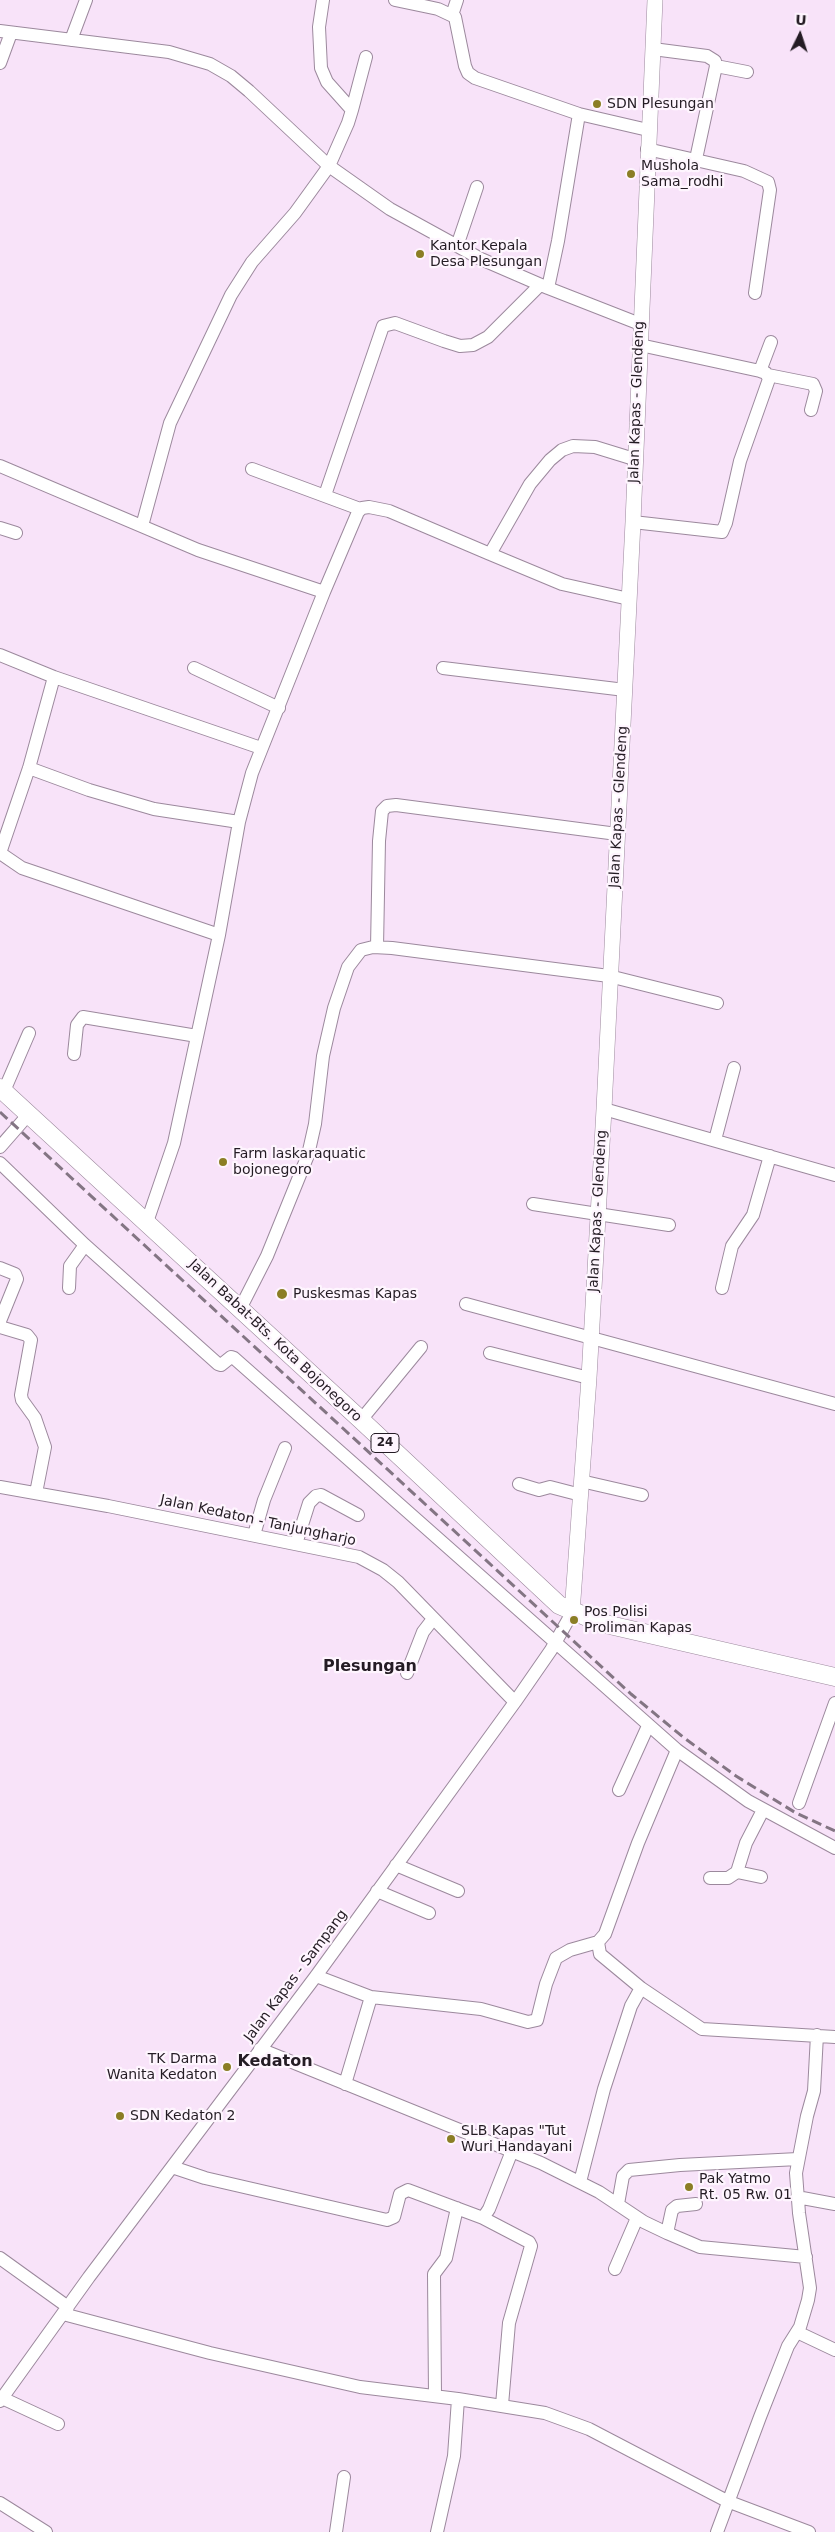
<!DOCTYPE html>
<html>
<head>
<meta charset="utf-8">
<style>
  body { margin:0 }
  #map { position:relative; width:835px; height:2532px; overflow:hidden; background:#f8e3f9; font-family:"DejaVu Sans",sans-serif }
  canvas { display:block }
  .north { position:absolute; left:775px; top:10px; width:50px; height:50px; -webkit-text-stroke:4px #fef5fe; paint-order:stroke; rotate:4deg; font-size:14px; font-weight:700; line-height:20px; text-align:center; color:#241c24 }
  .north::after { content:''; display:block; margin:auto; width:18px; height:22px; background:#241c24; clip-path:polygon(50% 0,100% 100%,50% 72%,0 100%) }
</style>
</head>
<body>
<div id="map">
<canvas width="835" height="2532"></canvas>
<div class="north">U</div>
</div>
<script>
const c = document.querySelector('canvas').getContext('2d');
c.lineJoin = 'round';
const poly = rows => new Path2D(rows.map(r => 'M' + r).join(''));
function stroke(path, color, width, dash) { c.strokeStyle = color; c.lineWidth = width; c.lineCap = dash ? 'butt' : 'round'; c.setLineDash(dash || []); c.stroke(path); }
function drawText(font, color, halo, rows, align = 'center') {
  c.font = font + ' "DejaVu Sans",sans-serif'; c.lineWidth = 4.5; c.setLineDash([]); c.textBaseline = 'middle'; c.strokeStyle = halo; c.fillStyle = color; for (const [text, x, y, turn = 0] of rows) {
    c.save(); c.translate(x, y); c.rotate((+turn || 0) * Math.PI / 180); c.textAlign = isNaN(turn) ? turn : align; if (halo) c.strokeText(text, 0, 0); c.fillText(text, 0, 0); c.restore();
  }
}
const minor = poly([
  [395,0,438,9,455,17,465,66,468,73,475,78,579,114,648,130],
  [452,15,457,0],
  [0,31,169,52,210,64,231,76,249,91,329,166,390,209,481,259,548,288,640,324],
  [71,40,86,0],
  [653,49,707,56,715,61,716,66,696,159],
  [0,63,11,33],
  [716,66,747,72],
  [352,110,366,57],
  [647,149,744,171,768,182,770,190,755,293],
  [457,246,477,187],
  [548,288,558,241,579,114],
  [760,371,771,342],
  [768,375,813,384,816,391,811,410],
  [0,466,198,550,324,592],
  [252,469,360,509],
  [325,495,383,326,395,323,444,341,460,346,473,345,488,337,540,285],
  [633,522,722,532,726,523,740,461,769,379,766,373,760,371,640,345],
  [142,526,170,423,231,295,252,262,295,213,329,166,348,123,352,110,327,82,321,68,319,27,323,0],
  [0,528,16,533],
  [490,554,562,584,629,599],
  [0,655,54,677,261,748],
  [194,668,279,708],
  [443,668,625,690],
  [29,768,89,790,154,809,239,822],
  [0,853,22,868,219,935],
  [0,853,29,768,54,677],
  [377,947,379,841,382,811,387,806,396,805,617,834],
  [74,1054,77,1025,83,1017,197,1036],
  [4,1091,29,1033],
  [604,1109,835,1175],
  [715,1140,734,1068],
  [0,1147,28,1115],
  [0,1163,85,1245,218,1364,221,1365,231,1357,234,1358,677,1750,748,1801,835,1848],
  [533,1204,669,1225],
  [147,1222,174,1143,219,935,239,822,252,773,324,592,358,512,362,508,369,507,389,511,490,554,530,484,550,460,562,450,573,446,595,447,634,459],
  [0,1268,15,1274,17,1279,0,1321],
  [69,1288,70,1266,85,1245],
  [722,1288,732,1246,753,1215,770,1156],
  [466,1304,835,1404],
  [240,1309,267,1256,308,1155,315,1124,323,1056,334,1008,348,967,361,950,373,947,392,948,609,976,717,1003],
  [0,1327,27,1335,31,1340,21,1395,22,1400,35,1418,45,1447,36,1493],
  [490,1353,589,1378],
  [361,1420,421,1347],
  [581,1481,642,1495],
  [519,1484,539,1490,550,1487,581,1495],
  [0,1487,108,1506,359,1557,383,1570,398,1582,515,1702],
  [254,1535,264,1500,285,1448],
  [296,1544,309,1503,316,1496,321,1495,358,1515],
  [407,1673,423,1632,433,1619],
  [619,1790,648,1726],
  [799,1803,835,1703],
  [396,1865,458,1891],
  [737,1872,761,1877],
  [710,1878,728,1878,737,1872,746,1843,763,1810],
  [377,1891,429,1913],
  [598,1942,600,1954,641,1988,702,2029,835,2037],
  [316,1976,371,1997],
  [260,2049,541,2163,599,2192,644,2222,667,2233,672,2210,677,2206,696,2204],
  [345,2084,371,1997,481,2009,528,2022,537,2020,546,1984,556,1958,570,1950,598,1942,605,1934,638,1843,677,1750],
  [172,2167,205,2178,387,2220,394,2217,400,2194,408,2190,483,2218,489,2209,512,2151],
  [580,2182,604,2089,631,2006,641,1988],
  [797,2197,835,2204],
  [618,2204,623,2176,629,2170,680,2165,798,2159],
  [483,2218,529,2242,531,2246,509,2323,502,2405],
  [667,2233,700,2247,806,2257],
  [0,2258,68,2307],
  [615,2269,637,2218],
  [63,2314,210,2353,360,2387,458,2399,545,2413,589,2429,727,2501,809,2532],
  [797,2332,835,2350],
  [435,2396,434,2274,446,2258,457,2208],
  [2,2398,58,2424],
  [0,2401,89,2277,316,1976,515,1702,551,1650,572,1613],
  [0,2503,46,2532],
  [336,2532,344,2477],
  [437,2532,454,2456,458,2399],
  [717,2532,760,2417,788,2346,800,2327,808,2300,810,2288,799,2213,796,2173,807,2116,814,2091,817,2035]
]);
const major = poly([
  [572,1613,589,1378,604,1109,633,522,655,0]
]);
const highway = poly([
  [0,1088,361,1420,559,1605,601,1623,835,1677]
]);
const rail = poly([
  [0,1112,631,1694,683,1737,736,1776,796,1813,835,1831]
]);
const markers = [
  [597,104,5,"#8b7e25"],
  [631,174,5,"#8b7e25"],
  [420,254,5,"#8b7e25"],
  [223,1162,5,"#8b7e25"],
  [282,1294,6,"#8b7e25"],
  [574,1620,5,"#8b7e25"],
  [227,2067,5,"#8b7e25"],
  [120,2116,5,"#8b7e25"],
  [451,2139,5,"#8b7e25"],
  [689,2187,5,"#8b7e25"]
];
const shields = [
  [385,1443,28]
];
const shieldNames = [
  ["24",385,1443]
];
const poiNames = [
  ["SDN Plesungan",607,104],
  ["Mushola",641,166],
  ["Sama_rodhi",641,182],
  ["Kantor Kepala",430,246],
  ["Desa Plesungan",430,262],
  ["Farm laskaraquatic",233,1154],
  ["bojonegoro",233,1170],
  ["Puskesmas Kapas",293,1294],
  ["Pos Polisi",584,1612],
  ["Proliman Kapas",584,1628],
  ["TK Darma",217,2059,"right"],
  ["Wanita Kedaton",217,2075,"right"],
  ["SDN Kedaton 2",130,2116],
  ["SLB Kapas \"Tut",461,2131],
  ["Wuri Handayani",461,2147],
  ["Pak Yatmo",699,2179],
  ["Rt. 05 Rw. 01",699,2195]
];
const streetNames = [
  ["Jalan Kapas - Glendeng",637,402,-88],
  ["Jalan Kapas - Glendeng",619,807,-87],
  ["Jalan Kapas - Glendeng",598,1211,-87],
  ["Jalan Babat-Bts. Kota Bojonegoro",275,1341,43],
  ["Jalan Kedaton - Tanjungharjo",258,1521,12],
  ["Jalan Kapas - Sampang",296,1976,-53]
];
const quarterNames = [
  ["Plesungan",370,1667],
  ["Kedaton",275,2062]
];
stroke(minor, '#9c899d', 14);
stroke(major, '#9c899d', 16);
stroke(highway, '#9c899d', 19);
stroke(minor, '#fff', 12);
stroke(major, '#fff', 15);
stroke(highway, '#fff', 18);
stroke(rail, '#837583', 3, [10, 5]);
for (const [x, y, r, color] of markers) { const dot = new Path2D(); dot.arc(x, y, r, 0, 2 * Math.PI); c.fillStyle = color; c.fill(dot); stroke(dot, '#fef5fe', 2); }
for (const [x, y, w] of shields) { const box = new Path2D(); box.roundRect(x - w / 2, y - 9.5, w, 19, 4); c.fillStyle = '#fef5fe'; c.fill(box); stroke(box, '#241c24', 1); }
drawText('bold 12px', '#241c24', null, shieldNames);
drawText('14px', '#241c24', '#fef5fe', poiNames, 'left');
drawText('14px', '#241c24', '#fef5fe', streetNames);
drawText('bold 16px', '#241c24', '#fef5fe', quarterNames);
</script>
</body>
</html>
